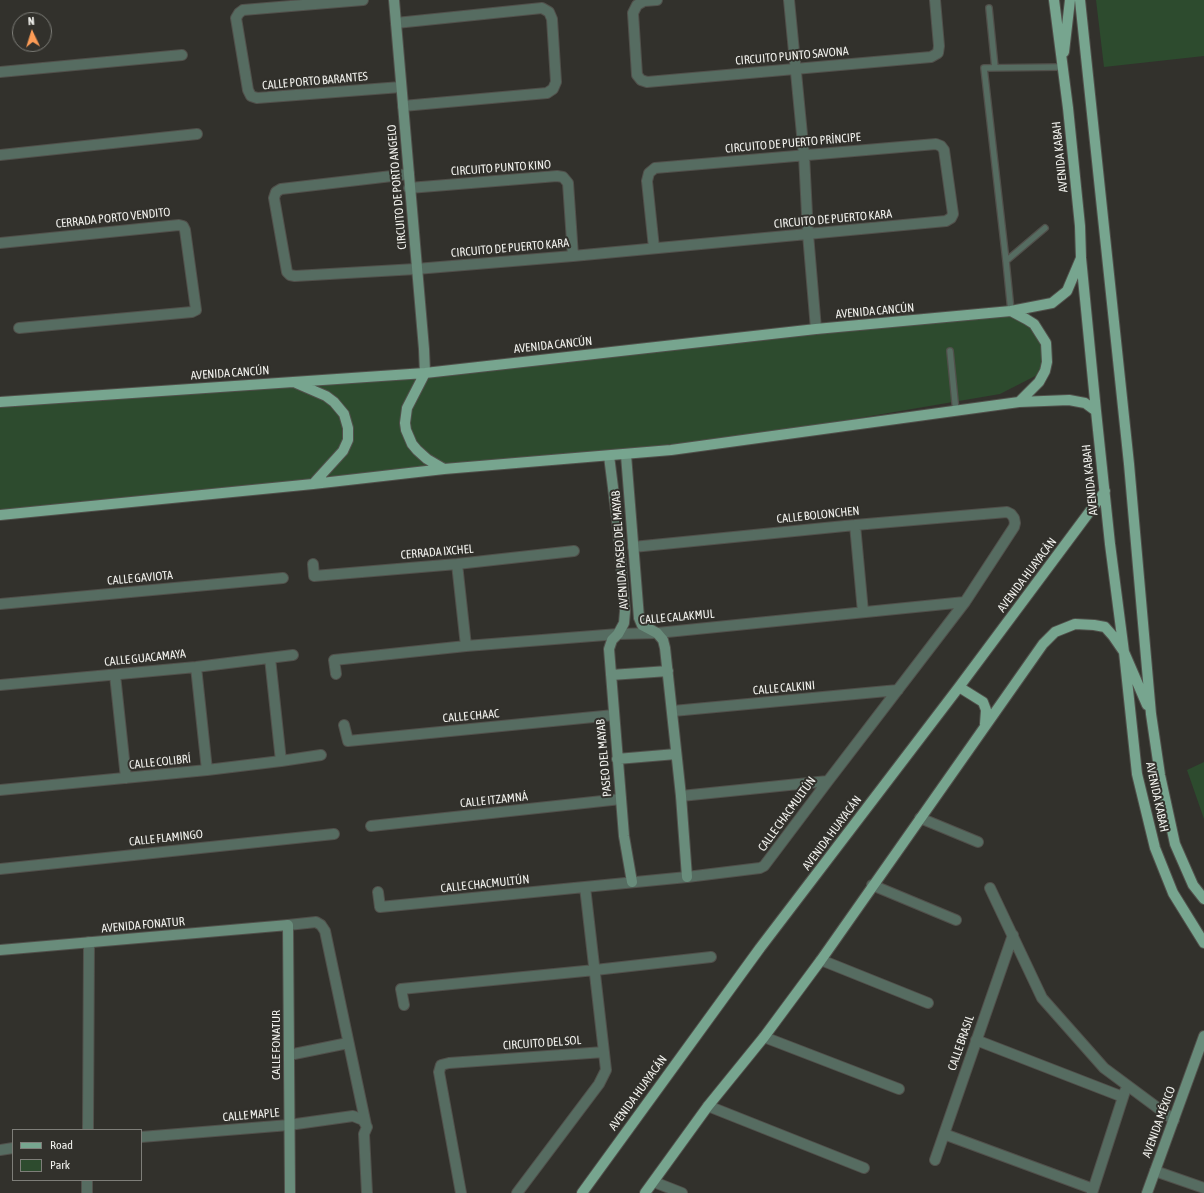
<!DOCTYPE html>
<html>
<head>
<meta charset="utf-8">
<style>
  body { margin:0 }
  #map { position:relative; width:1204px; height:1193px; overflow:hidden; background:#32312c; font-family:"Asap Condensed",sans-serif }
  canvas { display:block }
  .legend { position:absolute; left:12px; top:1129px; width:130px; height:52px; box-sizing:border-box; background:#32312c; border:1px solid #7e7e79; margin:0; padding:5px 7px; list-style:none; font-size:12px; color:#f1f1ed }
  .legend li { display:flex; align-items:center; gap:8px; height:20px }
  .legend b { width:20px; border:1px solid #7e7e79 }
  .north { position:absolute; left:12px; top:12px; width:40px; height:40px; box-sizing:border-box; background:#32312c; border:1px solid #7e7e79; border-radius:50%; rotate:356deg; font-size:11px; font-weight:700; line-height:16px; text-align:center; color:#f1f1ed }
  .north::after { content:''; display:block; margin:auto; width:14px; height:18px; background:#fd9c56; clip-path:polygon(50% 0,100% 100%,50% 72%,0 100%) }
</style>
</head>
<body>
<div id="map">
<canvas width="1204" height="1193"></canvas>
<ul class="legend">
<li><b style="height:5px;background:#77a58f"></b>Road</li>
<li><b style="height:11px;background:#2d4b2e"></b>Park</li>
</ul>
<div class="north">N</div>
</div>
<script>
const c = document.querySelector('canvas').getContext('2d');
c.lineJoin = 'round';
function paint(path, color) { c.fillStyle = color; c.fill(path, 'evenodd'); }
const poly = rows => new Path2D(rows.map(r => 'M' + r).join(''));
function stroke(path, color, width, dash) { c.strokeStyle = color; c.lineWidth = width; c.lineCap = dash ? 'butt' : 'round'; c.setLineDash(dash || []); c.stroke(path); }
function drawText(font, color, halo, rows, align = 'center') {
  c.font = font + ' "Asap Condensed",sans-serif'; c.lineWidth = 4; c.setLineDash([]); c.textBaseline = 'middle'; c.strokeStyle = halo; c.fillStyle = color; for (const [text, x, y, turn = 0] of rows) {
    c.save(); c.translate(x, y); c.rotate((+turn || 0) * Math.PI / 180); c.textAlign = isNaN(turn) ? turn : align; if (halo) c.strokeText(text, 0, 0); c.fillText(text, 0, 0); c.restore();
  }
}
const green = poly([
  [1096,0,1204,0,1204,56,1104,67],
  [1011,311,1044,339,1045,371,1000,394,671,450,0,515,0,403,451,370],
  [1204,762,1204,819,1187,770]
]);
const lane = poly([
  [989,8,995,68],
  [1006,261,984,68,1062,67],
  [1011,311,1006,261,1045,228],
  [950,351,956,412]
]);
const street = poly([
  [363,0,243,10,239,13,236,18,248,90,251,96,257,98,401,87],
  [657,0,644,1,637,5,633,13,637,75,641,80,647,82,931,57,938,53,939,46,935,0],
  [789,0,804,155,808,234,816,329],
  [396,23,542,8,549,12,552,19,556,82,553,89,547,93,403,106],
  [0,72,182,55],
  [0,155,197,134],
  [409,174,281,189,276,192,274,198,287,272,290,275,295,276,416,269,573,256,946,221,951,218,953,214,944,150,941,146,936,144,655,168,649,173,647,181,654,248],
  [409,188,557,176,563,177,568,183,573,256],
  [0,243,179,225,183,226,185,230,196,310,192,312,19,328],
  [855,525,863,612],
  [313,564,314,576,457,564,574,551],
  [457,564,466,646],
  [0,604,283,578],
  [270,658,281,761],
  [196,667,207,770],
  [336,674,334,660,466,646,618,634,657,633,965,602],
  [115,675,126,778],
  [0,685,196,667,293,655],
  [673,711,898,690],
  [344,725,348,741,614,715],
  [0,790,207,770,281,761,321,755],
  [681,796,828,781],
  [920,818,978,842],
  [371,826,621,799],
  [0,869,334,834],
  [872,885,956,920],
  [990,888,1042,998,1104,1068,1174,1120],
  [378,892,380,907,687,877,760,868,764,866,828,781,965,602,1014,527,1015,523,1014,518,1011,514,1007,512,855,525,633,547],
  [288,925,316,922,321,925,325,931,366,1125],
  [821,960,928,1003],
  [404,1005,401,989,595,970,711,957],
  [764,1037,899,1089],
  [976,1040,1123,1097],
  [289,1055,348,1043],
  [708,1106,864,1168],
  [88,1130,89,942],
  [944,1134,1093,1189],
  [141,1137,289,1125,353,1116,363,1120,367,1127,364,1134,367,1193],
  [0,1150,13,1148],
  [935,1160,1013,935],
  [1155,1171,1204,1188],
  [654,1182,682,1193],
  [87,1193,87,1180],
  [461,1193,439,1072,441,1065,449,1063,604,1052],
  [517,1193,599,1084,606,1070,585,887],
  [1092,1193,1125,1091]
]);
const secondary = poly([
  [394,0,424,349,425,373],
  [626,455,639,618,642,625,657,633,663,640,665,648,681,796,687,877],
  [609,456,617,519,625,611,624,623,618,634,612,640,609,649,624,836,632,882],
  [611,675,668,671],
  [617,759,676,754],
  [0,950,288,925,290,1193],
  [1147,1193,1204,1036]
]);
const primary = poly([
  [1054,0,1068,108,1080,226,1081,258,1096,411,1110,544,1124,652,1137,774,1155,848,1173,893,1204,943],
  [1080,0,1129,464,1151,714,1160,775,1175,844,1193,885,1204,899],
  [1064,52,1070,0],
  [1011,311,1026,319,1034,324,1046,343,1047,362,1045,371,1039,382,1019,402],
  [425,373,407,408,405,423,406,430,412,444,417,450,427,459,444,469],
  [296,383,326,396,334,402,344,414,348,428,348,440,343,451,313,484],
  [0,402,425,373,816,329,1011,311,1052,303,1067,291,1081,258],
  [0,515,313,484,444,469,671,450,1019,402,1069,400,1085,403,1096,411],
  [959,687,983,702,986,710,985,724],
  [582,1193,760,948,959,687,1105,491],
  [645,1193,708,1106,764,1037,821,960,1043,644,1055,632,1075,624,1094,625,1105,627,1113,636,1124,652,1147,705]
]);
const streetNames = [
  ["CIRCUITO PUNTO SAVONA",792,56,-5],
  ["CALLE PORTO BARANTES",315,81,-5],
  ["CIRCUITO DE PUERTO PRÍNCIPE",793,143,-5],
  ["AVENIDA KABAH",1060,157,-96],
  ["CIRCUITO PUNTO KINO",501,168,-4],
  ["CIRCUITO DE PORTO ANGELO",397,187,-95],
  ["CERRADA PORTO VENDITO",113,218,-6],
  ["CIRCUITO DE PUERTO KARA",833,219,-5],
  ["CIRCUITO DE PUERTO KARA",510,248,-5],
  ["AVENIDA CANCÚN",875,311,-5],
  ["AVENIDA CANCÚN",553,345,-6],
  ["AVENIDA CANCÚN",230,373,-4],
  ["AVENIDA KABAH",1090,480,-96],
  ["CALLE BOLONCHEN",818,515,-6],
  ["AVENIDA PASEO DEL MAYAB",620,550,-94],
  ["CERRADA IXCHEL",437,552,-5],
  ["AVENIDA HUAYACÁN",1027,575,-53],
  ["CALLE GAVIOTA",140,578,-5],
  ["CALLE CALAKMUL",677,617,-5],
  ["CALLE GUACAMAYA",145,658,-6],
  ["CALLE CALKINI",784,688,-5],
  ["CALLE CHAAC",471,716,-5],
  ["PASEO DEL MAYAB",604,758,-95],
  ["CALLE COLIBRÍ",160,762,-6],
  ["AVENIDA KABAH",1157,797,78],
  ["CALLE ITZAMNÁ",494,800,-6],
  ["CALLE CHACMULTÚN",787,814,-54],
  ["AVENIDA HUAYACÁN",832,833,-53],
  ["CALLE FLAMINGO",166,838,-6],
  ["CALLE CHACMULTÚN",485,884,-6],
  ["AVENIDA FONATUR",143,925,-5],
  ["CIRCUITO DEL SOL",542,1043,-4],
  ["CALLE BRASIL",961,1043,-71],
  ["CALLE FONATUR",276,1045,-90],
  ["AVENIDA HUAYACÁN",638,1093,-54],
  ["CALLE MAPLE",251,1115,-5],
  ["AVENIDA MÉXICO",1159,1122,-70]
];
paint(green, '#2d4b2e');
stroke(lane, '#51504b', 8);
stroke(street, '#51504b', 12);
stroke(secondary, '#51504b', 12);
stroke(primary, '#51504b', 12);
stroke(lane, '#566c61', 5.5);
stroke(street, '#566c61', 10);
stroke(secondary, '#698c7b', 10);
stroke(primary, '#77a58f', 10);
drawText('12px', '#f1f1ed', '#32312c', streetNames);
</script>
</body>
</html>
